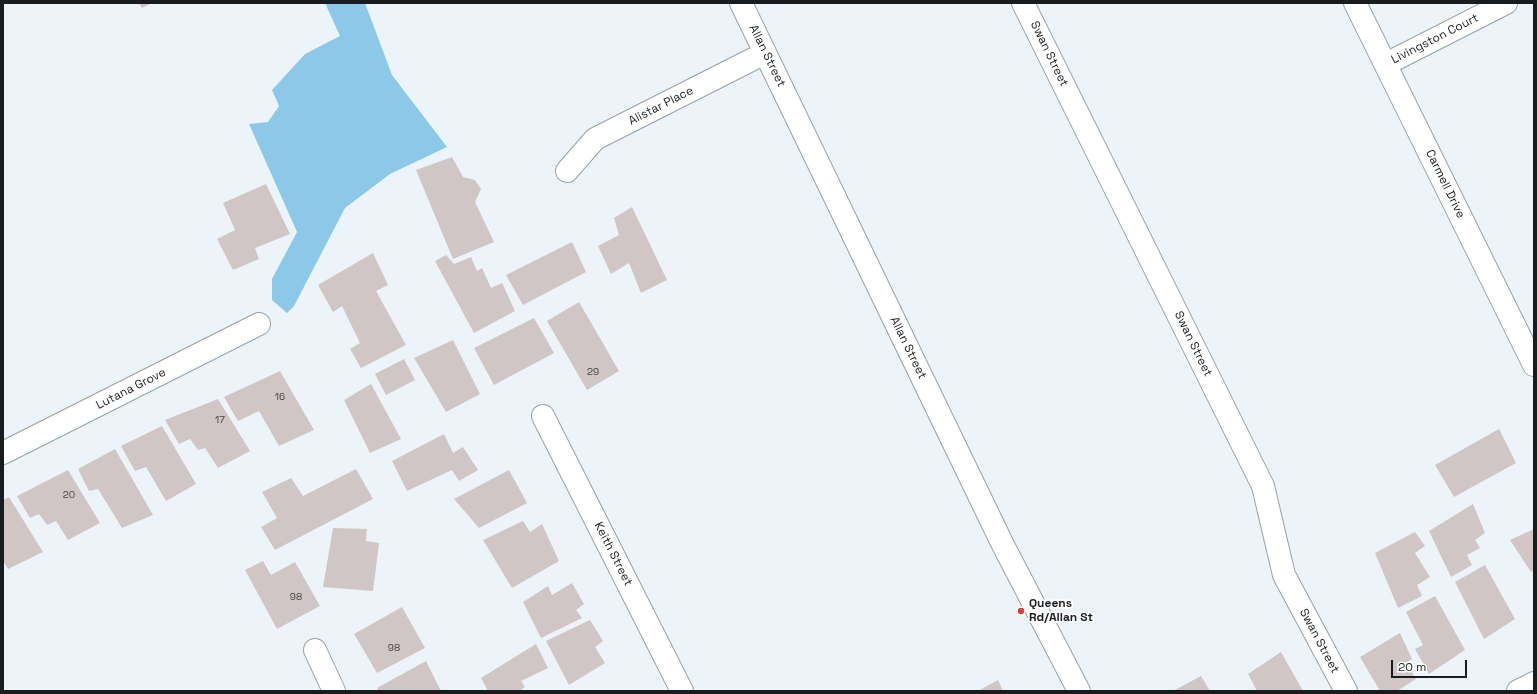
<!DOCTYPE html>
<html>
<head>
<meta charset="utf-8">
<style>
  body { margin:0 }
  #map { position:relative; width:1537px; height:694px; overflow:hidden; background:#ecf4f9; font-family:"Space Grotesk",sans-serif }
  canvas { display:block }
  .frame { position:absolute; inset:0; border:4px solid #191c1e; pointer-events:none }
  .scale { position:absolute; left:1391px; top:660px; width:76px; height:18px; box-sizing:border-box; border:2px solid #191c1e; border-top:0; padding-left:5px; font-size:12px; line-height:14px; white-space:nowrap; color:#191c1e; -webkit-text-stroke:3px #fff; paint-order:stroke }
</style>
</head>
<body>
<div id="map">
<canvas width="1537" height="694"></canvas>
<div class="frame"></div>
<div class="scale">20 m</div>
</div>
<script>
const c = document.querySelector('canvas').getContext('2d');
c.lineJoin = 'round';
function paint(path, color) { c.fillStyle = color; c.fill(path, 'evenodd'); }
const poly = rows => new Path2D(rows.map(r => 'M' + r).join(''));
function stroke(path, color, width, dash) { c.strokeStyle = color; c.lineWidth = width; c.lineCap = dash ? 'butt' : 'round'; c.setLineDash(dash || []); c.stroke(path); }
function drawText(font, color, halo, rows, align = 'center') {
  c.font = font + ' "Space Grotesk",sans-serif'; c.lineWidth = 3.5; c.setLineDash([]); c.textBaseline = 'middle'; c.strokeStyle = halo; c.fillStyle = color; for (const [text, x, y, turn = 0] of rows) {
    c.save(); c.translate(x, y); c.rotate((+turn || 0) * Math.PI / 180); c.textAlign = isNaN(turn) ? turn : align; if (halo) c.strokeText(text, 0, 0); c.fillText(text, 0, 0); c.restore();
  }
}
const green = poly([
  [325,3,365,3,392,75,447,147,390,174,345,208,294,306,287,313,272,300,272,279,297,232,249,124,268,122,279,106,272,90,305,54,340,36]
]);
const building = poly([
  [139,3,152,3,142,8],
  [452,157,463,177,475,180,481,189,475,202,494,242,453,259,416,170],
  [266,184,290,234,255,248,259,259,233,270,217,239,235,230,223,203],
  [632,207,667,280,641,293,629,263,611,274,598,246,619,235,614,218],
  [572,242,586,272,523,305,506,275],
  [373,253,388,285,376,291,406,345,361,368,350,349,360,343,342,306,333,312,318,285],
  [446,255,454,264,471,257,477,271,482,268,491,288,502,283,515,311,474,333,435,261],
  [579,302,619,371,587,390,547,321],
  [534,318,554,353,494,385,474,348],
  [453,340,480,394,446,412,414,358],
  [404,359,415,380,386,395,375,374],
  [280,371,314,430,279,446,259,411,238,421,224,397],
  [371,384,401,439,370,453,344,400],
  [218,399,250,451,218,468,205,448,198,450,190,439,179,444,165,420],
  [162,426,196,484,166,501,146,467,135,471,121,446],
  [1499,429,1516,463,1454,497,1435,465],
  [444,434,453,453,463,447,478,470,459,481,452,470,407,491,392,461],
  [115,449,153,515,122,528,98,489,89,491,78,469],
  [356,469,373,499,275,550,261,527,277,518,262,492,291,478,303,496],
  [68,470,100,523,68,540,56,521,47,525,39,514,30,518,17,496],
  [509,470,527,503,479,528,454,499],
  [9,497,43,552,8,569,3,561,3,500],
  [1473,504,1485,533,1475,540,1480,548,1467,555,1472,565,1451,577,1429,531],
  [523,521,530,532,542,524,559,561,512,588,483,540],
  [333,528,367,529,366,541,379,543,373,591,323,587],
  [1534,529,1534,570,1531,572,1510,540],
  [1415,532,1425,546,1415,553,1430,577,1417,585,1422,596,1398,608,1375,553],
  [263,561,271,575,295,562,320,606,277,629,245,570],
  [1485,565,1515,619,1484,639,1455,582],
  [572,583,584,604,576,610,582,618,541,638,523,602,548,586,552,595],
  [1435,596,1465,650,1429,674,1415,649,1423,645,1406,612],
  [402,607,425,648,377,673,354,634],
  [590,620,603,641,595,647,605,663,569,685,546,641],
  [1400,633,1412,659,1406,663,1416,679,1397,691,1380,691,1360,657],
  [536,644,548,668,521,681,525,687,519,691,488,691,481,678],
  [1281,652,1303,691,1257,691,1248,674],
  [426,661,441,691,379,691,377,688],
  [1201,676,1210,691,1173,691],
  [998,680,1003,691,978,691]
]);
const minor = poly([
  [741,3,1003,545,1079,691],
  [1023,3,1263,486,1284,575,1346,691],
  [1355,3,1534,365],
  [1386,64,1506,3],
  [567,171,595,139,765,53],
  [543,416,682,691],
  [3,453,259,324],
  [315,650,334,691],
  [1518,691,1534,683]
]);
const markers = [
  [1021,611,4,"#d34637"]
];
const numberNames = [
  ["29",593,372],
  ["16",280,397],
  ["17",220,420],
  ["20",69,495],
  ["98",296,597],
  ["98",394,648]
];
const streetNames = [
  ["Livingston Court",1435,39,-27],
  ["Swan Street",1049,54,64],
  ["Allan Street",767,56,64],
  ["Alistar Place",661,106,-27],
  ["Carmell Drive",1445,184,64],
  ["Swan Street",1193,344,64],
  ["Allan Street",908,348,64],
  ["Lutana Grove",131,389,-27],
  ["Keith Street",613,554,63],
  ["Swan Street",1319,641,62]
];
const poiNames = [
  ["Queens",1029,604],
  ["Rd/Allan St",1029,618]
];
paint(green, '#8cc9e8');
paint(building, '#d0c6c5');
stroke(minor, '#98a1a5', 24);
stroke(minor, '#fff', 22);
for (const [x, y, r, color] of markers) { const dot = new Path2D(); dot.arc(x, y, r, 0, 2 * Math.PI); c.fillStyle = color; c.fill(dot); stroke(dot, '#fff', 1.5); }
drawText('10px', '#474648', null, numberNames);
drawText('12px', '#191c1e', '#fff', streetNames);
drawText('bold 12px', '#191c1e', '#fff', poiNames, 'left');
</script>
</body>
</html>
